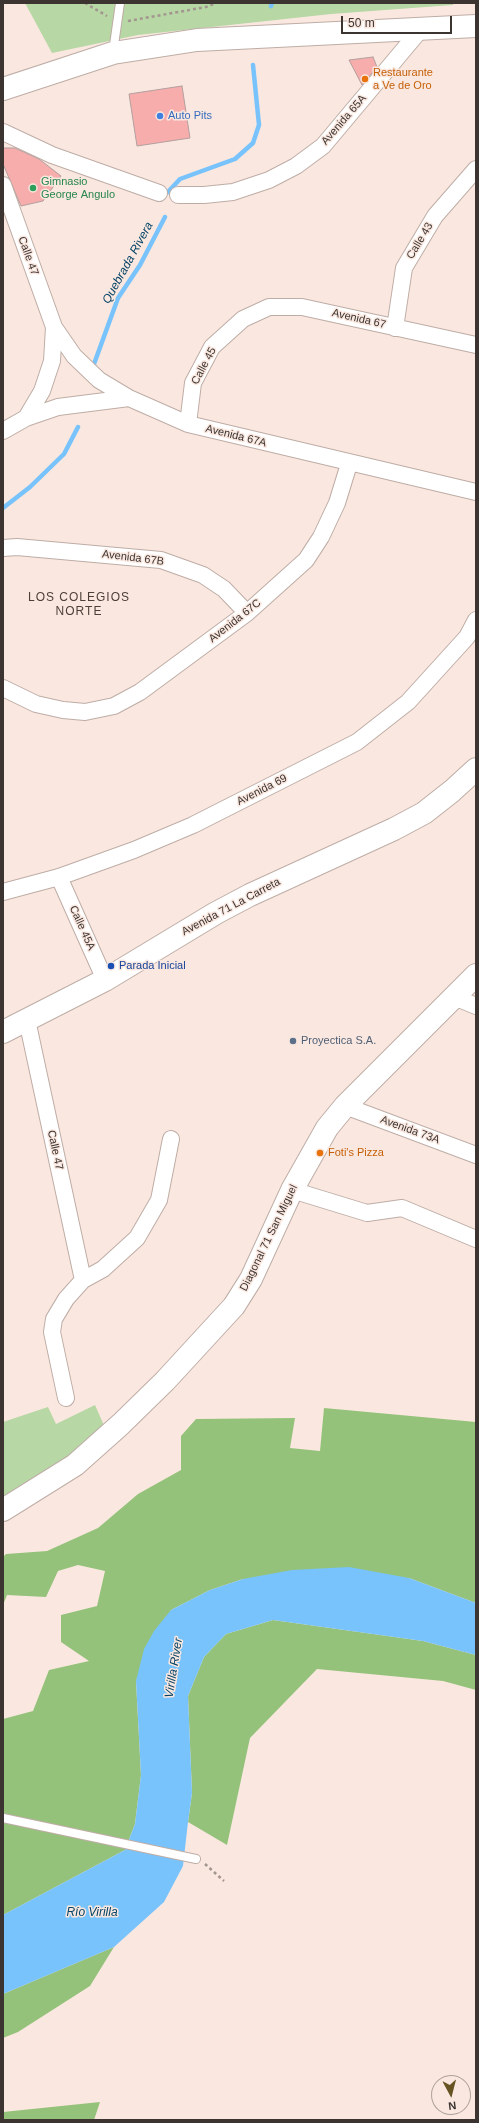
<!DOCTYPE html>
<html>
<head>
<meta charset="utf-8">
<style>
  body { margin:0 }
  #map { position:relative; width:479px; height:2123px; overflow:hidden; background:#fae8e0; font-family:Arial,sans-serif }
  canvas { display:block }
  .frame { position:absolute; inset:0; border:4px solid #3b3431; pointer-events:none }
  .north { position:absolute; left:431px; top:2075px; width:40px; height:40px; box-sizing:border-box; background:#fae8e0; border:1px solid #aea09a; border-radius:50%; rotate:173deg; font-size:11px; font-weight:700; line-height:16px; text-align:center; color:#3b3431 }
  .north::after { content:''; display:block; margin:auto; width:14px; height:18px; background:#665321; clip-path:polygon(50% 0,100% 100%,50% 72%,0 100%) }
  .scale { position:absolute; left:341px; top:16px; width:111px; height:18px; box-sizing:border-box; border:2px solid #3b3431; border-top:0; padding-left:5px; font-size:12px; line-height:14px; white-space:nowrap; color:#3b3431; -webkit-text-stroke:3px #fae8e0; paint-order:stroke }
</style>
</head>
<body>
<div id="map">
<canvas width="479" height="2123"></canvas>
<div class="frame"></div>
<div class="north">N</div>
<div class="scale">50 m</div>
</div>
<script>
const c = document.querySelector('canvas').getContext('2d');
c.lineJoin = 'round';
function paint(path, color) { c.fillStyle = color; c.fill(path, 'evenodd'); }
const poly = rows => new Path2D(rows.map(r => 'M' + r).join(''));
function stroke(path, color, width, dash) { c.strokeStyle = color; c.lineWidth = width; c.lineCap = dash ? 'butt' : 'round'; c.setLineDash(dash || []); c.stroke(path); }
function drawText(font, color, halo, rows, align = 'center') {
  c.font = font + ' Arial,sans-serif'; c.lineWidth = 3; c.setLineDash([]); c.textBaseline = 'middle'; c.strokeStyle = halo; c.fillStyle = color; for (const [text, x, y, turn = 0] of rows) {
    c.save(); c.translate(x, y); c.rotate((+turn || 0) * Math.PI / 180); c.textAlign = isNaN(turn) ? turn : align; if (halo) c.strokeText(text, 0, 0); c.fillText(text, 0, 0); c.restore();
  }
}
const green = poly([
  [25,3,453,3,453,5,331,14,138,35,52,53],
  [95,1405,106,1430,3,1501,3,1422,48,1407,56,1424]
]);
const forest = poly([
  [324,1408,476,1422,476,1603,409,1578,243,1579,210,1590,171,1610,136,1681,141,1775,135,1824,125,1850,3,1915,3,1719,33,1711,49,1670,89,1661,61,1642,61,1615,97,1606,105,1571,78,1565,58,1571,46,1597,7,1595,3,1605,3,1557,6,1554,47,1551,98,1528,138,1494,181,1470,181,1436,196,1419,295,1418,290,1448,320,1451],
  [273,1620,423,1641,476,1655,476,1690,443,1681,317,1669,250,1738,227,1845,188,1822,192,1793,188,1696,204,1657,226,1634],
  [114,1947,90,1986,18,2032,3,2038,3,1994],
  [100,2102,94,2120,3,2120,3,2112]
]);
const water = poly([
  [349,1567,409,1578,476,1603,476,1655,423,1641,273,1620,226,1634,204,1657,188,1696,192,1793,188,1822,183,1866,164,1902,114,1947,3,1994,3,1915,125,1850,135,1824,141,1775,136,1681,144,1649,154,1631,171,1610,210,1590,243,1579,292,1570]
]);
const stream = poly([
  [271,6,272,3],
  [168,192,180,179,235,159,253,143,259,125,253,65],
  [94,364,118,298,140,265,165,217],
  [3,508,30,487,64,454,78,427]
]);
const building = poly([
  [373,57,377,67,362,85,349,60,373,57],
  [182,86,190,138,137,146,129,94,182,86],
  [3,148,15,148,39,159,61,176,43,201,21,206,3,164,3,148]
]);
const path = poly([
  [85,3,107,16],
  [128,21,206,7,216,3],
  [205,1864,224,1881]
]);
const lane = poly([
  [113,52,120,3],
  [3,1818,196,1859]
]);
const street = poly([
  [3,132,52,155,159,193],
  [3,185,54,327,74,356,99,380,129,398,188,424,476,492],
  [178,195,204,195,233,192,269,180,296,166,323,146,421,29],
  [395,328,404,268,435,216,476,169],
  [26,418,42,391,52,361,54,327],
  [188,424,193,383,212,347,243,319,269,307,302,307,476,345],
  [3,431,26,418,58,407,129,398],
  [3,548,17,547,161,560,203,575,224,589,247,613],
  [3,688,36,704,63,710,85,712,114,706,140,692,247,613,306,560,321,537,337,503,349,464],
  [59,877,105,980],
  [3,892,59,877,134,850,193,825,357,742,408,702,467,637,476,620],
  [454,997,476,1006],
  [27,1020,83,1280],
  [345,1106,476,1155],
  [292,1190,367,1213,402,1208,476,1239],
  [66,1398,52,1332,54,1319,66,1299,83,1280,103,1269,137,1238,159,1200,171,1139]
]);
const secondary = poly([
  [3,89,113,53,197,40,476,26],
  [3,1032,105,980,216,913,250,895,394,829,424,813,452,791,476,769],
  [3,1510,75,1465,121,1424,165,1381,234,1306,251,1279,292,1190,327,1128,345,1106,476,975]
]);
const markers = [
  [365,79,4,"#e8710a"],
  [160,116,4,"#3f7fe0"],
  [33,188,4,"#2e9e5b"],
  [111,966,4,"#1a4fb4"],
  [293,1041,4,"#5c6f8a"],
  [320,1153,4,"#e8710a"]
];
const foodNames = [
  ["Restaurante",373,73],
  ["a Ve de Oro",373,86],
  ["Foti's Pizza",328,1153]
];
const shopNames = [
  ["Auto Pits",168,116]
];
const streetNames = [
  ["Avenida 65A",344,120,-49],
  ["Calle 43",420,241,-59],
  ["Calle 47",28,256,70],
  ["Avenida 67",359,319,13],
  ["Calle 45",204,366,-62],
  ["Avenida 67A",236,436,14],
  ["Avenida 67B",133,558,7],
  ["Avenida 67C",235,621,-38],
  ["Avenida 69",262,790,-27],
  ["Avenida 71 La Carreta",231,907,-28],
  ["Calle 45A",82,928,66],
  ["Avenida 73A",410,1130,20],
  ["Calle 47",55,1150,78],
  ["Diagonal 71 San Miguel",269,1238,-64]
];
const leisureNames = [
  ["Gimnasio",41,182],
  ["George Angulo",41,195]
];
const transitNames = [
  ["Parada Inicial",119,966]
];
const serviceNames = [
  ["Proyectica S.A.",301,1041]
];
const waterNames = [
  ["Quebrada Rivera",128,263,-61],
  ["Virilla River",174,1668,-81],
  ["Río Virilla",92,1913]
];
const neighbourhoodNames = [
  ["LOS COLEGIOS",79,598],
  ["NORTE",79,612]
];
paint(green, '#b7d7a5');
paint(forest, '#95c27a');
paint(water, '#78c3fb');
stroke(stream, '#78c3fb', 4.5);
paint(building, '#f7adac');
stroke(building, '#b29f9e', 1);
stroke(lane, '#beada6', 10);
stroke(street, '#beada6', 18);
stroke(secondary, '#beada6', 24);
stroke(path, '#a39690', 2.5, [3, 3]);
stroke(lane, '#fff', 8);
stroke(street, '#fff', 16);
stroke(secondary, '#fff', 22);
for (const [x, y, r, color] of markers) { const dot = new Path2D(); dot.arc(x, y, r, 0, 2 * Math.PI); c.fillStyle = color; c.fill(dot); stroke(dot, '#fae8e0', 1.5); }
drawText('11px', '#c56008', '#fae8e0', foodNames, 'left');
drawText('11px', '#366cbe', '#fae8e0', shopNames, 'left');
drawText('11px', '#3b3431', '#fae8e0', streetNames);
drawText('11px', '#27864d', '#fae8e0', leisureNames, 'left');
drawText('11px', '#164399', '#fae8e0', transitNames, 'left');
drawText('11px', '#4e5e75', '#fae8e0', serviceNames, 'left');
drawText('italic 12px', '#054366', '#fae8e0', waterNames);
c.letterSpacing = '1px';
drawText('12px', '#4c3e38', '#fae8e0', neighbourhoodNames);
c.letterSpacing = '0px';
</script>
</body>
</html>
